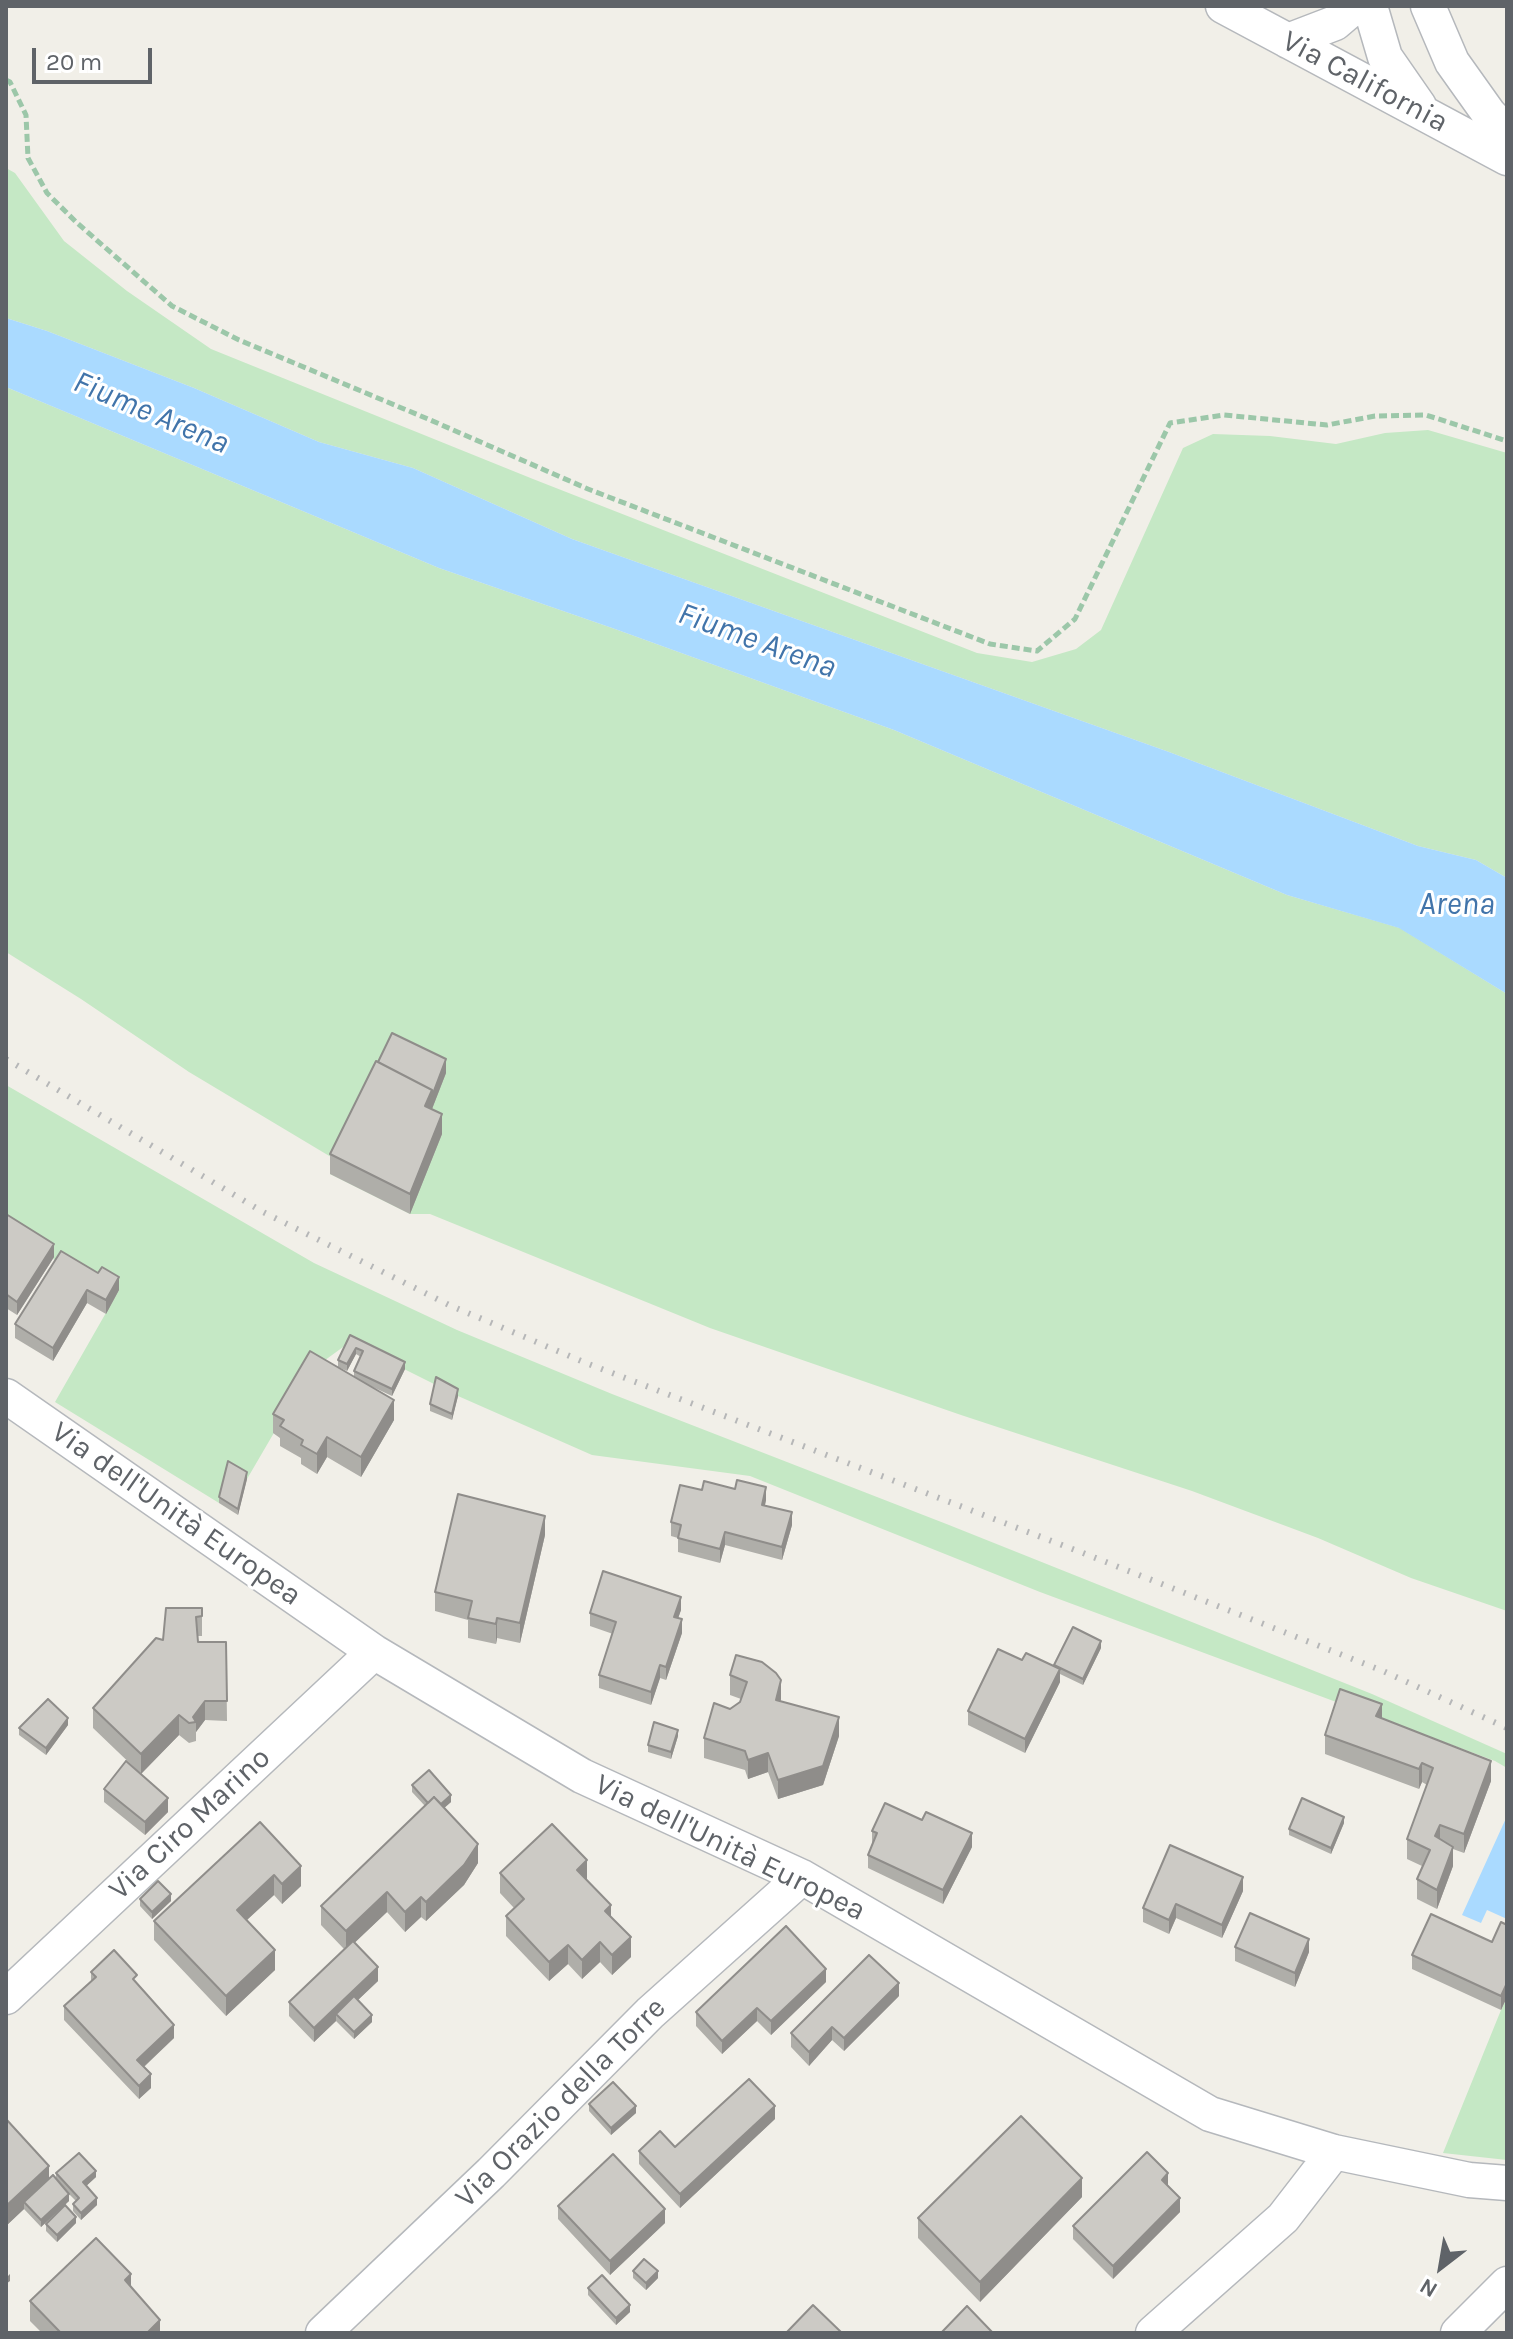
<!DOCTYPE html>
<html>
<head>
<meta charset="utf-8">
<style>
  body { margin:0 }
  #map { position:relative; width:1513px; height:2339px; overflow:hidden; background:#f1efe8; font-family:Karla,sans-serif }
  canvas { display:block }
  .frame { position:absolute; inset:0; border:8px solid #5f6368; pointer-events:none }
  .north { position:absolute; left:1401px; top:2227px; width:80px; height:80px; -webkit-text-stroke:6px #fff; paint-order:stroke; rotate:211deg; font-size:22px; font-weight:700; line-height:32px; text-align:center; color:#5f6368 }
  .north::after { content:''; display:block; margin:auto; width:28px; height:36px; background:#5f6368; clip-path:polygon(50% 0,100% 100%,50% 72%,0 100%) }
  .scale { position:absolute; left:32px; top:48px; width:120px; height:36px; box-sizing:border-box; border:4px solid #5f6368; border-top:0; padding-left:10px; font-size:24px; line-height:28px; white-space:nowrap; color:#5f6368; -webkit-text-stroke:6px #fff; paint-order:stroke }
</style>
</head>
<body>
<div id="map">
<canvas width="1513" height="2339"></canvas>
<div class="frame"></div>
<div class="north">N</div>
<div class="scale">20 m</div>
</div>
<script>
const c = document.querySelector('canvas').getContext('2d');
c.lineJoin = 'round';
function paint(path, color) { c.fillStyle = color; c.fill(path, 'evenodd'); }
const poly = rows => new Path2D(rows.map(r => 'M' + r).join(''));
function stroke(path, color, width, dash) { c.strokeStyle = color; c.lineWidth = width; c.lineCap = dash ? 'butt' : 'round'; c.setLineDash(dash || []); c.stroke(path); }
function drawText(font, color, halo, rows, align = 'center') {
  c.font = font + ' Karla,sans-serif'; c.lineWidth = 6; c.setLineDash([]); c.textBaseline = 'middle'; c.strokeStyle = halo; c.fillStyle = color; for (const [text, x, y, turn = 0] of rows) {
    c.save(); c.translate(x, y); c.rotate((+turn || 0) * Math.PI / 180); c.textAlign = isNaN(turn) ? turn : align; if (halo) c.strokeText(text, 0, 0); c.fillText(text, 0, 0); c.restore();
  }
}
const green = poly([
  [6,168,15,173,64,241,127,291,211,349,533,479,977,653,1032,662,1076,649,1101,630,1183,448,1213,434,1270,436,1336,444,1385,433,1428,430,1507,453,1507,878,1476,860,1418,846,1169,752,572,539,413,468,319,442,194,388,47,331,6,318],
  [6,387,439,568,615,629,894,730,1287,895,1400,928,1507,994,1507,1611,1411,1578,1318,1538,1192,1491,961,1415,710,1328,430,1214,410,1214,330,1174,336,1160,189,1072,81,999,6,952],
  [6,1085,314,1263,457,1330,612,1394,949,1525,1372,1694,1507,1754,1507,1768,1495,1761,1040,1592,750,1476,592,1455,458,1396,350,1342,310,1371,247,1479,219,1503,55,1402,119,1290,61,1264,6,1228],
  [1507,1997,1507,2160,1443,2153,1501,2010]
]);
const water = poly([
  [6,318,47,331,194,388,319,442,413,468,572,539,1169,752,1418,846,1476,860,1507,878,1507,994,1399,928,1287,895,894,730,615,629,439,568,6,387],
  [1507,1816,1507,1919,1487,1910,1481,1923,1462,1915]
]);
const path = poly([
  [6,80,10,82,26,115,28,158,47,193,76,222,172,306,239,340,428,419,588,489,990,644,1037,651,1075,619,1170,423,1224,415,1327,425,1375,416,1426,415,1507,441]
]);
const minor = poly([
  [1223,6,1507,158],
  [1370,6,1385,57,1419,106],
  [1428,6,1452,62,1489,114,1507,133],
  [1288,41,1335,23,1355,6],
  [6,1396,374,1652,582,1776,802,1877,1210,2114,1334,2152,1469,2180,1507,2183],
  [6,1997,374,1652],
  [323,2333,491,2173,650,2013,802,1877],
  [1153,2333,1283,2218,1334,2152],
  [1458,2333,1507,2284]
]);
const rail = poly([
  [6,1059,263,1212,449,1305,586,1363,1083,1553,1383,1671,1507,1728]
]);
const wall = poly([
  [378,1062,446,1073,432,1109,442,1134,410,1214,330,1174,330,1154],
  [6,1214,54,1257,17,1315,6,1308],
  [61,1251,119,1290,106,1314,87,1303,53,1361,15,1338,15,1324],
  [350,1335,405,1369,392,1396,362,1382,394,1420,361,1477,327,1457,317,1474,301,1464,301,1458,280,1446,280,1438,273,1433,273,1414,354,1377,354,1371,361,1357,356,1354,347,1371,338,1367,338,1360],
  [458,1396,452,1420,430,1411,430,1404],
  [247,1479,238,1515,219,1503,219,1497],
  [702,1490,766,1500,765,1505,792,1525,782,1560,725,1545,720,1563,678,1552,678,1538,671,1536,671,1522],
  [545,1535,520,1643,497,1638,496,1644,468,1638,468,1620,435,1611,435,1592],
  [202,1608,202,1636,198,1636,198,1642,226,1642,227,1721,205,1720,196,1732,196,1741,189,1743,179,1735,141,1774,93,1728,93,1708,163,1640],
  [681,1610,678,1618,682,1633,666,1680,660,1678,651,1705,599,1688,599,1675,613,1634,590,1626,590,1613],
  [1101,1648,1083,1685,1060,1674,1060,1682,1025,1753,968,1725,968,1711,1022,1660,1054,1666],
  [736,1655,781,1699,781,1701,839,1736,823,1785,778,1799,768,1772,748,1779,745,1770,704,1758,704,1738,730,1709,740,1702,741,1699,730,1695,730,1675],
  [1382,1719,1491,1781,1464,1853,1453,1849,1453,1866,1437,1909,1417,1899,1417,1879,1422,1866,1407,1859,1407,1839,1427,1785,1422,1782,1419,1789,1325,1754,1325,1735],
  [68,1725,46,1755,19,1735,19,1728],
  [678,1736,671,1759,648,1752,648,1745],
  [412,1785,451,1802,444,1808,478,1863,464,1885,426,1921,421,1917,405,1932,387,1912,354,1943,378,1981,358,2000,372,2022,354,2039,336,2021,314,2042,289,2016,289,2002,344,1949,321,1925,321,1906,425,1806,412,1792],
  [104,1789,168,1812,145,1835,104,1802],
  [260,1822,301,1886,282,1904,274,1895,247,1920,275,1970,226,2016,154,1940,154,1921],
  [1344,1823,1331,1854,1289,1835,1289,1829],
  [872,1831,972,1847,943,1904,868,1868,868,1855,872,1844],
  [500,1873,587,1880,611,1917,631,1957,612,1975,600,1962,582,1979,568,1964,549,1981,506,1936,506,1916,514,1908,500,1893],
  [1243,1891,1222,1938,1176,1918,1169,1934,1143,1922,1143,1908],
  [140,1899,171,1901,152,1919,140,1906],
  [1507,1925,1507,1997,1501,2010,1412,1969,1412,1955,1492,1942],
  [1235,1947,1309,1952,1295,1987,1235,1961],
  [91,1972,137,1984,174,2038,144,2067,151,2088,139,2099,64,2020,64,2006,91,1981],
  [826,1982,771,2035,757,2021,722,2054,696,2026,696,2012],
  [899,1996,844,2051,832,2040,809,2066,791,2047,791,2033],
  [589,2104,636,2113,611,2135,589,2111],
  [6,2119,49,2179,56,2179,56,2173,96,2177,86,2186,97,2205,81,2220,73,2211,73,2204,76,2201,69,2194,69,2201,41,2227,24,2209,6,2226],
  [775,2119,680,2208,639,2164,639,2151,675,2147],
  [1168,2186,1180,2212,1113,2279,1073,2239,1073,2226],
  [1082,2197,980,2302,918,2238,918,2218],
  [558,2206,665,2223,610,2275,558,2219],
  [76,2223,57,2242,46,2231,46,2224],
  [633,2271,658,2278,646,2290,633,2278],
  [131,2287,160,2333,42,2333,30,2321,30,2301],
  [588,2288,630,2312,616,2325,588,2295]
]);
const shadedWall = poly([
  [446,1059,446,1073,432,1109,425,1106],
  [442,1114,442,1134,410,1214,410,1194],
  [54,1244,54,1257,17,1315,17,1302],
  [119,1277,119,1290,106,1314,106,1300],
  [87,1290,87,1303,53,1361,53,1348],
  [356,1348,356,1354,347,1371,347,1364],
  [405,1362,405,1369,392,1396,392,1389],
  [458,1389,458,1396,452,1420,452,1414],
  [394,1400,394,1420,361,1477,361,1457],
  [327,1437,327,1457,317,1474,317,1454],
  [247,1472,247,1479,238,1515,238,1509],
  [766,1487,766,1500,762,1518,762,1505],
  [792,1512,792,1525,782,1560,782,1547],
  [545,1516,545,1535,520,1643,520,1623],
  [725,1532,725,1545,720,1563,720,1549],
  [681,1597,681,1610,674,1630,674,1617],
  [497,1618,497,1638,496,1644,496,1624],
  [682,1619,682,1633,666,1680,666,1667],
  [1101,1641,1101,1648,1083,1685,1083,1679],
  [660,1665,660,1678,651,1705,651,1692],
  [1060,1669,1060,1682,1025,1753,1025,1739],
  [781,1680,781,1699,776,1719,776,1700],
  [205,1701,205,1720,196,1732,196,1722,193,1717],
  [1382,1704,1382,1724,1376,1716],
  [179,1715,179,1735,141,1774,141,1754],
  [839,1717,839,1736,823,1785,778,1799,778,1780],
  [68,1718,68,1725,46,1755,46,1748],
  [678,1730,678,1736,671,1759,671,1752],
  [768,1753,768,1772,748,1779,748,1760],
  [1491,1761,1491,1781,1464,1853,1464,1834],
  [1422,1763,1422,1782,1419,1789,1419,1769],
  [451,1795,451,1802,434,1817,434,1810],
  [168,1798,168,1812,145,1835,145,1822],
  [1344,1817,1344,1823,1331,1854,1331,1848],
  [1440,1825,1440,1844,1435,1836],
  [972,1833,972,1847,943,1904,943,1890],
  [478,1844,478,1863,464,1885,426,1921,426,1902],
  [1453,1847,1453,1866,1437,1909,1437,1890],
  [587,1860,587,1880,577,1870],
  [301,1866,301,1886,282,1904,282,1884],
  [274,1875,274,1895,237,1929,237,1910],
  [1243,1877,1243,1891,1222,1938,1222,1925],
  [387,1892,387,1912,346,1951,346,1931],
  [171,1894,171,1901,152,1919,152,1912],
  [421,1897,421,1917,405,1932,405,1912],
  [1176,1904,1176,1918,1169,1934,1169,1920],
  [611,1905,611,1925,605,1911],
  [631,1937,631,1957,612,1975,612,1955],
  [1309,1939,1309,1952,1295,1987,1295,1973],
  [600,1942,600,1962,582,1979,582,1960],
  [568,1945,568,1964,549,1981,549,1962],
  [275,1950,275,1970,226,2016,226,1996],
  [378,1967,378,1981,340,2017,336,2014,336,2021,314,2042,314,2028],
  [826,1969,826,1982,771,2035,771,2021],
  [899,1983,899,1996,844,2051,844,2038],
  [1507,1983,1507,1997,1501,2010,1501,1996],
  [757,2008,757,2021,722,2054,722,2041],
  [372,2015,372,2022,354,2039,354,2032],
  [174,2025,174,2038,137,2073,137,2060],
  [832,2027,832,2040,809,2066,809,2052],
  [151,2074,151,2088,139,2099,139,2086],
  [636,2106,636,2113,611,2135,611,2128],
  [775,2106,775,2119,680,2208,680,2194],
  [49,2166,49,2185,24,2202,24,2209,6,2226,6,2206],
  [96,2171,96,2177,83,2189,83,2182],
  [1168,2173,1168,2187,1162,2180],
  [1082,2178,1082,2197,980,2302,980,2282],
  [69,2194,69,2201,41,2227,41,2220],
  [97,2198,97,2205,81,2220,81,2213],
  [1180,2198,1180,2212,1113,2279,1113,2266],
  [665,2209,665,2223,610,2275,610,2261],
  [76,2217,76,2223,57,2242,57,2235],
  [658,2271,658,2278,646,2290,646,2283],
  [10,2274,10,2281,6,2284,6,2278],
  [131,2274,131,2294,125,2280],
  [630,2305,630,2312,616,2325,616,2318],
  [160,2320,160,2333,147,2333]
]);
const building = poly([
  [392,1033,446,1059,432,1096,432,1090,378,1062,392,1033],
  [376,1061,432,1090,425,1106,442,1114,410,1194,330,1154,376,1061],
  [6,1214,54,1244,17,1302,6,1294,6,1214],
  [61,1251,98,1273,102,1267,119,1277,106,1300,87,1290,53,1348,15,1324,61,1251],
  [350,1335,405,1362,392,1389,354,1371,363,1351,356,1348,347,1364,338,1360,350,1335],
  [310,1351,394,1400,361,1457,327,1437,317,1454,301,1445,303,1440,280,1426,284,1420,273,1414,310,1351],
  [436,1377,458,1389,452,1414,430,1404,436,1377],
  [228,1461,247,1472,238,1509,219,1497,228,1461],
  [737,1480,766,1487,762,1505,792,1512,782,1547,725,1532,720,1549,678,1538,681,1525,671,1522,680,1485,702,1490,704,1481,735,1489,737,1480],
  [458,1494,545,1516,520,1623,497,1618,496,1624,468,1618,472,1601,435,1592,458,1494],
  [603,1571,681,1597,674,1617,682,1619,666,1667,660,1665,651,1692,599,1675,616,1622,590,1613,603,1571],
  [166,1608,202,1608,202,1616,196,1617,198,1642,226,1642,227,1701,205,1701,193,1717,196,1722,189,1723,179,1715,141,1754,93,1708,156,1638,163,1640,166,1608],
  [1073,1627,1101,1641,1083,1679,1054,1665,1073,1627],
  [998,1649,1022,1660,1026,1653,1060,1669,1025,1739,968,1711,998,1649],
  [736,1655,762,1662,776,1673,781,1680,776,1700,839,1717,823,1766,778,1780,768,1753,748,1760,745,1751,704,1738,714,1703,730,1709,740,1702,747,1682,730,1675,736,1655],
  [1340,1689,1382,1704,1376,1716,1491,1761,1464,1834,1440,1825,1435,1836,1453,1847,1437,1890,1417,1879,1430,1850,1407,1839,1433,1768,1422,1763,1419,1769,1325,1735,1340,1689],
  [48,1699,68,1718,46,1748,19,1728,48,1699],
  [654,1722,678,1730,671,1752,648,1745,654,1722],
  [126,1761,168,1798,145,1822,104,1789,126,1761],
  [429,1770,451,1795,441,1804,434,1797,428,1803,412,1785,429,1770],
  [434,1797,478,1844,464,1865,426,1902,421,1897,405,1912,387,1892,346,1931,321,1906,434,1797],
  [1302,1798,1344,1817,1331,1848,1289,1829,1302,1798],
  [885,1803,922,1820,926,1812,972,1833,943,1890,868,1855,877,1833,872,1831,885,1803],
  [260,1822,301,1866,282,1884,274,1875,237,1910,275,1950,226,1996,154,1921,260,1822],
  [552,1824,587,1860,577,1870,611,1905,605,1911,631,1937,612,1955,600,1942,582,1960,568,1945,549,1962,506,1916,524,1899,500,1873,552,1824],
  [1170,1845,1243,1877,1222,1925,1176,1904,1169,1920,1143,1908,1170,1845],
  [158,1881,171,1894,152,1912,140,1899,158,1881],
  [1250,1913,1309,1939,1295,1973,1235,1947,1250,1913],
  [1431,1914,1492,1942,1501,1922,1507,1925,1507,1983,1501,1996,1412,1955,1431,1914],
  [786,1926,826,1969,771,2021,757,2008,722,2041,696,2012,786,1926],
  [353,1941,378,1967,314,2028,289,2002,353,1941],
  [114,1950,137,1975,133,1979,174,2025,137,2060,151,2074,139,2086,64,2006,96,1977,91,1972,114,1950],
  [869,1955,899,1983,844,2038,832,2027,809,2052,791,2033,869,1955],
  [354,1996,372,2015,354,2032,336,2014,354,1996],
  [749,2079,775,2106,680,2194,639,2151,660,2131,675,2147,749,2079],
  [613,2082,636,2106,611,2128,589,2104,613,2082],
  [1021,2116,1082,2178,980,2282,918,2218,1021,2116],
  [6,2119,49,2166,6,2206,6,2119],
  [1147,2152,1168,2173,1162,2180,1180,2198,1113,2266,1073,2226,1147,2152],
  [79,2153,96,2171,83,2182,97,2198,81,2213,73,2204,79,2198,56,2173,79,2153],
  [613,2154,665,2209,610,2261,558,2206,613,2154],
  [53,2175,69,2194,41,2220,24,2202,53,2175],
  [65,2205,76,2217,57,2235,46,2224,65,2205],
  [96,2238,131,2274,125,2280,160,2320,147,2333,61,2333,30,2301,96,2238],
  [644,2259,658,2271,646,2283,633,2271,644,2259],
  [602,2275,630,2305,616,2318,588,2288,602,2275],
  [813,2305,842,2333,786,2333,813,2305],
  [967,2306,993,2333,941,2333,967,2306]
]);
const streetNames = [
  ["Via California",1365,82,28],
  ["Via dell'Unità Europea",176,1514,35],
  ["Via Ciro Marino",190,1824,-43],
  ["Via dell'Unità Europea",730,1848,26],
  ["Via Orazio della Torre",561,2103,-45]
];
const waterNames = [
  ["Fiume Arena",151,413,23],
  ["Fiume Arena",757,641,20],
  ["Arena",1457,905]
];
paint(green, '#c5e8c5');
paint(water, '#aadaff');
stroke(minor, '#b5b8bc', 37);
stroke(path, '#9cc7a9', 5, [8, 4]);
stroke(minor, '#fff', 34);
stroke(rail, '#b6b7b8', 6, [2, 10]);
paint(wall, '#afaea9');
paint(shadedWall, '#8f8d8a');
paint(building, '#cccac5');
stroke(building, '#8f8d8a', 2);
drawText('30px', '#5f6368', '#fff', streetNames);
drawText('italic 32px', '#4174aa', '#fff', waterNames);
</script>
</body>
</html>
